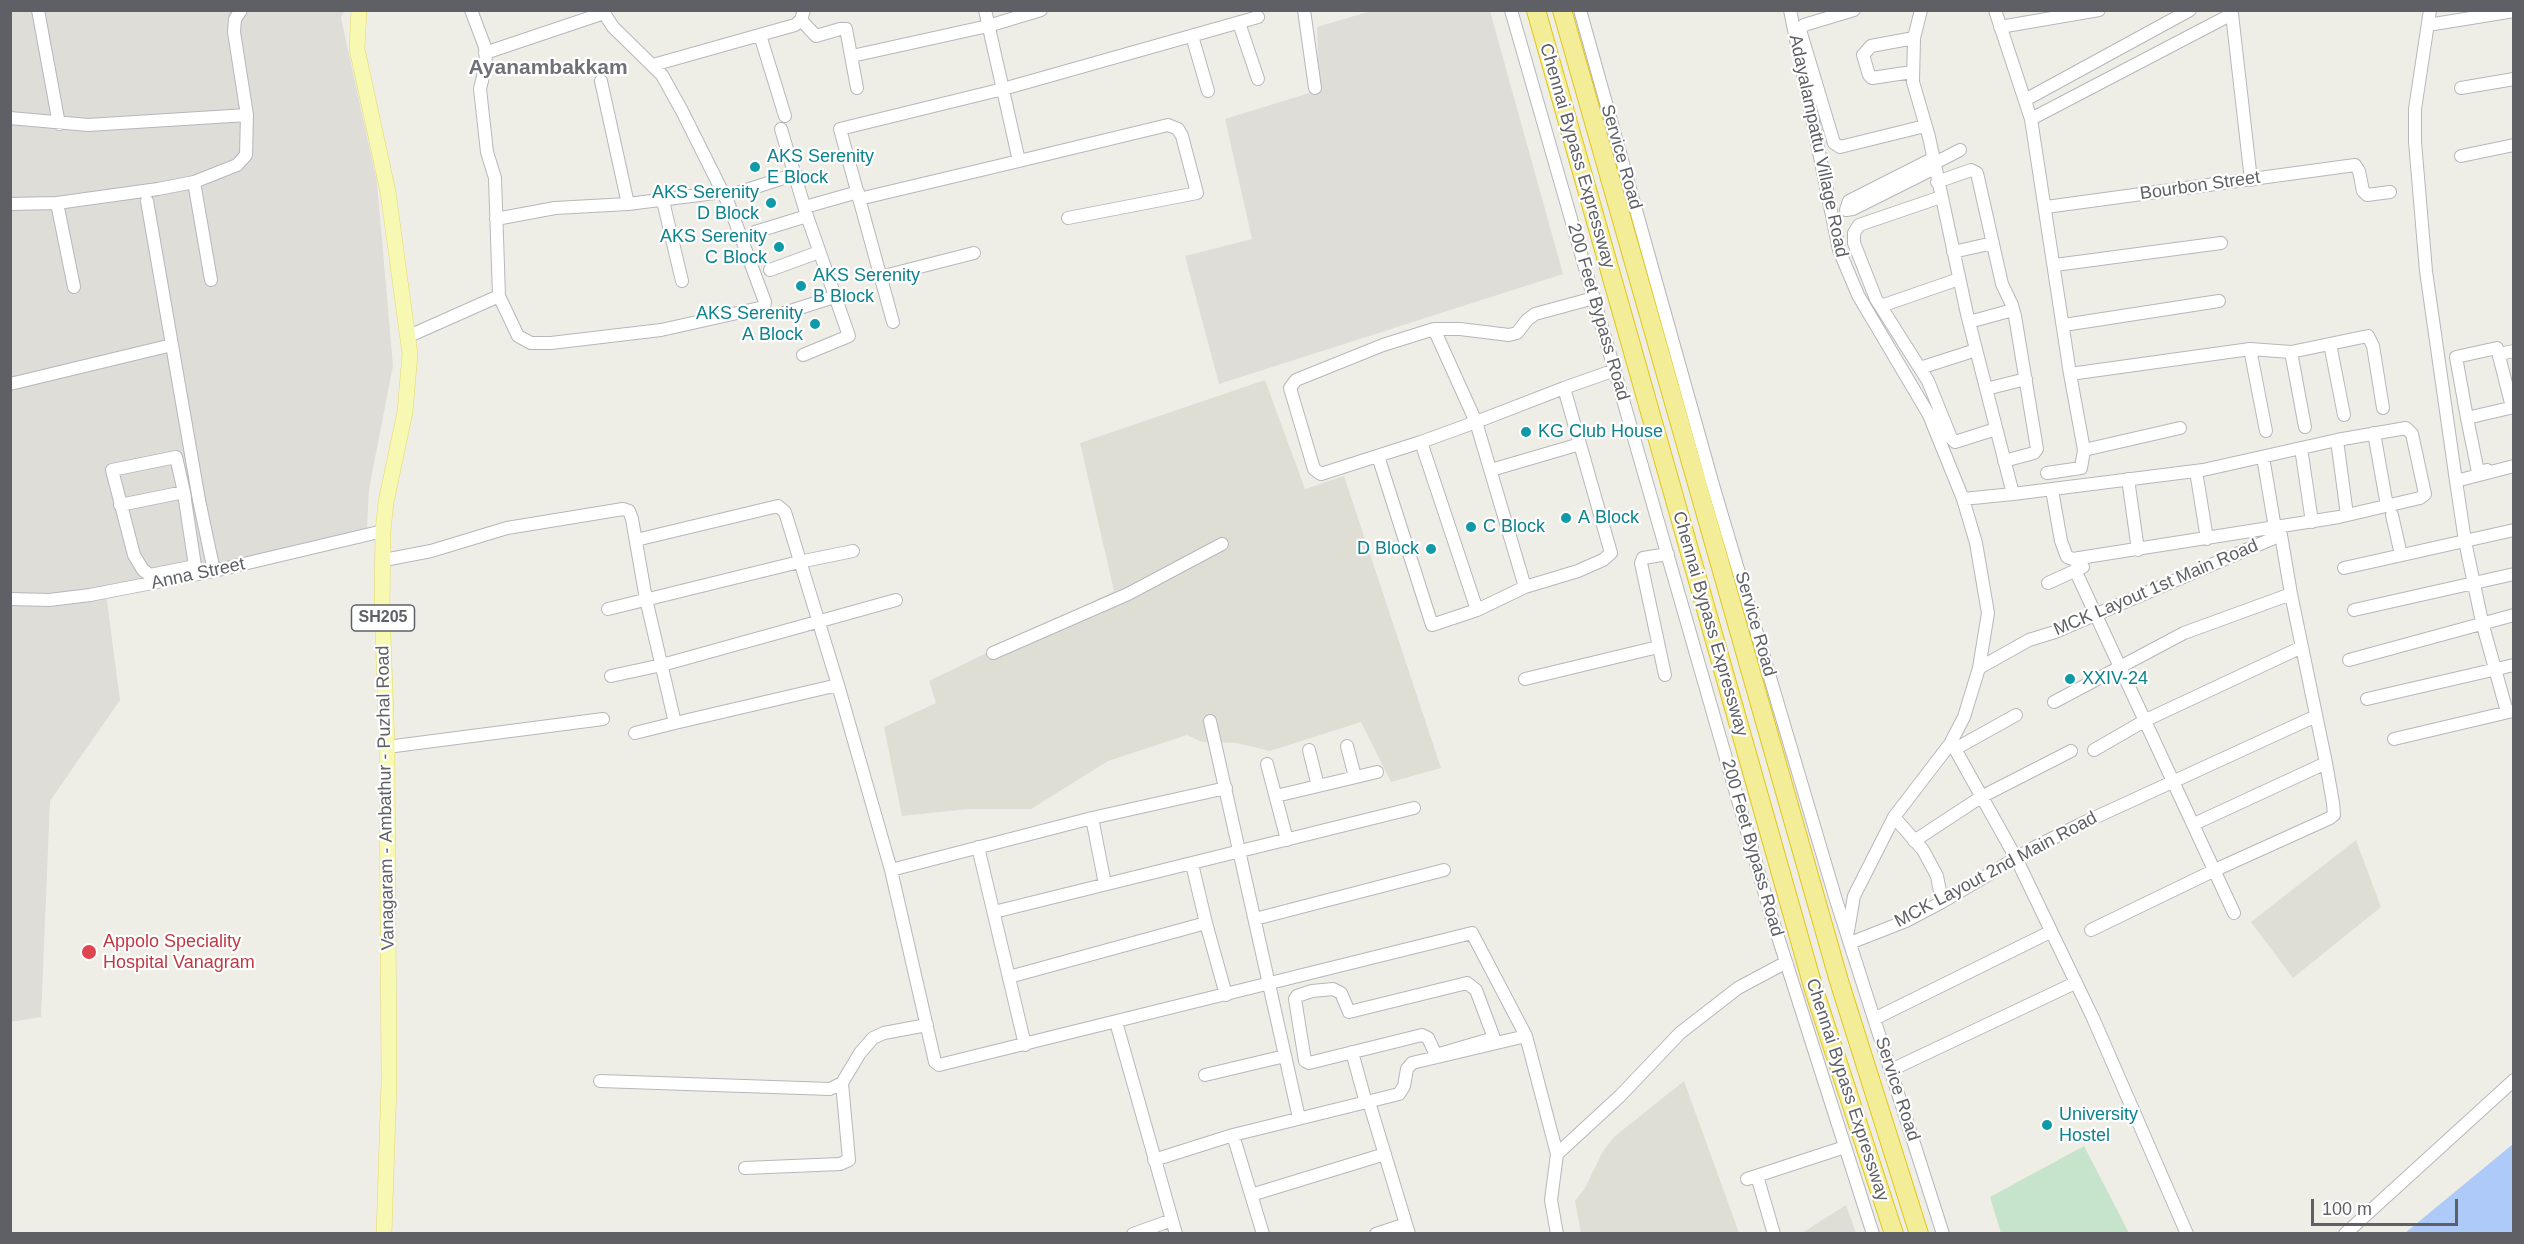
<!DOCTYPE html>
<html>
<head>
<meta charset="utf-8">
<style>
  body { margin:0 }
  #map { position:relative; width:2524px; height:1244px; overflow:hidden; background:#efeee6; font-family:Arial,sans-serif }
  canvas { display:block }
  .frame { position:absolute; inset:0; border:12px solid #5e6065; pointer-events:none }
  .scale { position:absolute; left:2311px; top:1199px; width:147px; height:27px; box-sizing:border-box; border:3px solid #5e6065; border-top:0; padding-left:8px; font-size:18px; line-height:21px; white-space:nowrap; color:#5e6065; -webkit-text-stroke:4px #fff; paint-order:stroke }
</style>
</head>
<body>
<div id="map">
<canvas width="2524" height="1244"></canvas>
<div class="frame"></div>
<div class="scale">100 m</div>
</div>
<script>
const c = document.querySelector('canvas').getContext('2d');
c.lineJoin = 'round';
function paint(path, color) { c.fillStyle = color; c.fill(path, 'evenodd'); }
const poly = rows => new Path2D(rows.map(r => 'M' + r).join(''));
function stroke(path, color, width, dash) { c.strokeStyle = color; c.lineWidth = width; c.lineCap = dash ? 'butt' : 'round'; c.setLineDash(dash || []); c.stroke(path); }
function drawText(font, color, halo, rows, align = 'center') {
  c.font = font + ' Arial,sans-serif'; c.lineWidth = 4.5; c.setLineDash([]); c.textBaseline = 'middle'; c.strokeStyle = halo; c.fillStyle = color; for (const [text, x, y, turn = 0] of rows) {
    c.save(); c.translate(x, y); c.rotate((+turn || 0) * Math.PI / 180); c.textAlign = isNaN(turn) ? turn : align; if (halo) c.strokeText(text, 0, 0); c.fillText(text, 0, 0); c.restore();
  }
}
const industrial = poly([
  [11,11,344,11,341,18,377,182,393,366,369,489,367,530,233,564,105,586,120,700,50,801,41,1017,11,1022],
  [1371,11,1490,11,1563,274,1219,384,1185,256,1252,239,1225,119,1319,90,1317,27]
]);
const education = poly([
  [1265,380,1305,489,1344,476,1441,768,1391,782,1361,722,1270,751,1237,743,1202,742,1187,735,1108,761,1031,809,968,809,902,816,884,727,936,703,929,681,1114,591,1080,443],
  [2356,840,2381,907,2293,978,2251,922],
  [1684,1081,1739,1233,1581,1233,1575,1201,1585,1188,1603,1151,1614,1137],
  [1846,1205,1856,1233,1802,1233]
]);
const green = poly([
  [2084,1146,2129,1233,2001,1233,1990,1197]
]);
const water = poly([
  [2513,1144,2513,1233,2405,1233]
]);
const minor = poly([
  [38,10,59,124],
  [471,10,485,47,486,64,480,89,487,152,495,178,499,296],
  [1304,10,1315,88],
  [1511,10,1771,915,1873,1234],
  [1580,10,1713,485,1836,900,1943,1234],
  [1790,10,1839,250,1858,295,1929,415,1963,499,1976,543,1988,613,1979,668,1964,717,1950,744,1894,817,1854,896,1848,931],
  [1854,10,1804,25,1800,30,1834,143,1840,147,1925,126],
  [1921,10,1914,38,1913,82,1929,137,1967,314,2013,494,1963,499],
  [1995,10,2031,119,2070,374,2084,450,2081,468,2047,473],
  [2430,10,2415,109,2415,142,2426,271,2456,481,2514,466],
  [801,20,816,36,840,29,846,29,857,88],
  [1239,23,1258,79],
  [2428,25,2514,11],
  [2000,27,2099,10],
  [760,35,785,116],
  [1192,36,1208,91],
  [485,53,604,13],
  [852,56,988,26,1041,10],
  [653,65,795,25,801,20,804,10],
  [1912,72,1872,78,1869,75,1863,55,1871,46,1914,38],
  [601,81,628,204],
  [2461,88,2514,79],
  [2025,100,2190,10],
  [10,118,88,125,247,115],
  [2031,119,2232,14,2251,180],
  [781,129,807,216,849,336,803,355],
  [2461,156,2514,145],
  [1932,159,1849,201,1846,210,1853,209,1935,168],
  [1019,161,1168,125,1178,129,1182,136,1197,193,1068,218],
  [1933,164,1960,150],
  [194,182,211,280],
  [1937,182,1971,170,1977,173,2002,284,2012,305,2015,316,2037,449,2034,453,2004,461],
  [737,193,796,174],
  [1941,197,1859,225,1854,233,1854,243,1876,299,1928,381,1951,438,1955,442,1996,429],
  [859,199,1019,161,985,10],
  [147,201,199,500,214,571],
  [663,201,682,281],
  [57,203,74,287],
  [10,204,57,203,158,189,194,182,237,165,246,155,247,115,234,32,235,19,241,10],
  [805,207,858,192],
  [2046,207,2355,165,2359,171,2363,191,2367,195,2390,192],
  [496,219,555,208,628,204,723,192],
  [755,232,807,216],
  [1953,252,1993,243],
  [2055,265,2221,243],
  [770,270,819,252],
  [880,277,974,253],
  [1881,306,1959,279],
  [784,313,834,297],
  [893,322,840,129,1003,89,1258,17],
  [1969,322,2013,310],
  [2064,325,2219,301],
  [1434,329,1460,329,1509,335,1517,333,1527,320,1535,314,1594,298],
  [409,336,499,296,518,336,531,343,551,343,661,330,764,307,765,302,729,205,682,111,662,75,613,27,602,10],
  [2330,344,2344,415],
  [2250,349,2291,352,2368,336,2373,346,2383,408],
  [2291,352,2305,427],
  [2499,354,2514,351],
  [1920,368,1976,350],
  [2070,374,2250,349,2266,431],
  [10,384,172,345],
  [1986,389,2026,379],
  [2467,418,2456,357,2497,348,2512,407],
  [2374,433,2387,506],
  [2337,440,2347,515],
  [1421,442,1477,610],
  [2301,448,2312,522],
  [2084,450,2180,428],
  [1378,456,1432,625,1477,610,1525,587,1578,571,1603,560,1611,553,1564,388],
  [2263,457,2275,528],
  [1491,470,1580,444],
  [2487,470,2478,472,2467,418,2514,407],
  [2196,471,2207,539],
  [2128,479,2138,550],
  [2456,481,2465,541,2482,622,2507,712],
  [184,492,176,457,112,470,134,555,143,570,150,575,195,566,185,500],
  [2013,494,2203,470,2337,440,2406,428,2412,434,2425,494,2420,498,2339,517,2073,559,2067,557,2061,541,2052,490],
  [120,505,184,492,185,498],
  [2392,515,2401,555],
  [384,560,431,551,507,528,623,509,629,511,632,519,646,599,675,723,838,685,785,512,778,506,636,540],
  [2344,568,2514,530],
  [2075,570,2234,913],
  [2048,583,2083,567],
  [1525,587,1476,422,1434,329,1383,345,1296,380,1290,388,1314,469,1321,474,1421,442,1476,422,1564,388,1615,370],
  [10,599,49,600,90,595,214,571,383,531],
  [608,609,799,562,853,551],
  [2354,610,2514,574],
  [993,653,1128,594,1222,544],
  [2349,660,2514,615],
  [1979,668,2029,640,2055,632,2281,535,2291,594],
  [1665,675,1641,563,1643,558,1668,554],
  [611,676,662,665,896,600],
  [1525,679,1658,647],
  [838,685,891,870,935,1062,939,1065,1472,933,1526,1036],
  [2367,699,2514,665],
  [2054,702,2184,633,2291,594,2326,763,2194,824],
  [1210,721,1299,1118],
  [635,733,675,723],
  [2394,739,2513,711],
  [1950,744,1955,749,2016,858,2093,1018,2187,1234],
  [1347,746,1355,777],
  [387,747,603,719],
  [1955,749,2016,715],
  [1309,750,1318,786],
  [2094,750,2146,720,2302,647],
  [1267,764,1287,840],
  [1276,796,1377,772],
  [1894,817,1923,850,1937,876,1942,902],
  [1914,841,1981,797,2071,751],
  [978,847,1025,1045],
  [891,870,1092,818],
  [1105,884,1092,818,1226,788],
  [994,912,1414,808],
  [1255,919,1444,870],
  [1206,923,1226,995],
  [2091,930,2215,870,2330,818,2334,815,2333,803,2326,763],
  [1850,943,1906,921,1942,902,2035,847,2083,823,2316,716],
  [1009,977,1206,923,1192,864],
  [1467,983,1476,990,1494,1038,1436,1055,1428,1038,1422,1035,1309,1063,1305,1061,1295,999,1297,996,1312,991,1333,989,1341,993,1349,1012,1467,983],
  [1874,1019,2050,932],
  [1116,1022,1176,1234],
  [1352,1052,1366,1103],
  [1891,1070,2075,983],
  [1205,1075,1285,1056],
  [600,1081,830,1089,842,1083,860,1053,873,1038,884,1033,927,1025],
  [1369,1102,1409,1234],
  [1233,1135,1263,1234],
  [1154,1160,1233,1135,1399,1094,1404,1086,1407,1069,1412,1063,1526,1036,1557,1154],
  [745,1168,840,1164,849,1160,842,1083],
  [1757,1176,1774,1234],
  [1747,1179,1845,1147],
  [1251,1195,1385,1154],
  [1133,1234,1172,1220],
  [1376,1234,1406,1224],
  [1557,1234,1551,1200,1557,1154,1620,1096,1680,1033,1738,988,1781,965,1787,964],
  [2345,1234,2514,1080]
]);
const major = poly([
  [359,10,357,49,388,192,410,354,405,412,386,502,383,531,382,606,387,747,389,1082,384,1234]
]);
const highway = poly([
  [1536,10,1814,990,1894,1234],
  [1562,10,1839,981,1919,1234]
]);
const markers = [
  [755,167,6,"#0f9aa8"],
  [771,203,6,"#0f9aa8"],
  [779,247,6,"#0f9aa8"],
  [801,286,6,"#0f9aa8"],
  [815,324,6,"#0f9aa8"],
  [1526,432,6,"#0f9aa8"],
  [1566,518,6,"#0f9aa8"],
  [1471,527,6,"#0f9aa8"],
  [1431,549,6,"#0f9aa8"],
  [2070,679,6,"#0f9aa8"],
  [89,952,8,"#e0444e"],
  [2047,1125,6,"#0f9aa8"]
];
const shields = [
  [383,618,63]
];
const shieldNames = [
  ["SH205",383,618]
];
const streetNames = [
  ["Adayalampattu Village Road",1818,146,78],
  ["Chennai Bypass Expressway",1577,156,74],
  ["Service Road",1621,157,74],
  ["Bourbon Street",2200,186,-8],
  ["200 Feet Bypass Road",1598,312,74],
  ["Anna Street",198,574,-12],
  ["MCK Layout 1st Main Road",2156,588,-23],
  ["Chennai Bypass Expressway",1710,624,74],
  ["Service Road",1755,624,74],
  ["Vanagaram - Ambathur - Puzhal Road",386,798,-91],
  ["200 Feet Bypass Road",1752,848,74],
  ["MCK Layout 2nd Main Road",1996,870,-28],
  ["Service Road",1897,1089,72],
  ["Chennai Bypass Expressway",1847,1090,72]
];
const cultureNames = [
  ["AKS Serenity",767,157],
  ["E Block",767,178],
  ["AKS Serenity",759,193,"right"],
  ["D Block",759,214,"right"],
  ["AKS Serenity",767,237,"right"],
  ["C Block",767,258,"right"],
  ["AKS Serenity",813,276],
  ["B Block",813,297],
  ["AKS Serenity",803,314,"right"],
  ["A Block",803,335,"right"],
  ["KG Club House",1538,432],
  ["A Block",1578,518],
  ["C Block",1483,527],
  ["D Block",1419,549,"right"],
  ["XXIV-24",2082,679],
  ["University",2059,1115],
  ["Hostel",2059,1136]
];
const healthNames = [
  ["Appolo Speciality",103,942],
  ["Hospital Vanagram",103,963]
];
const quarterNames = [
  ["Ayanambakkam",548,68]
];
paint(industrial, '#deddd8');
paint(education, '#deded5');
paint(green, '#c5e4cb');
paint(water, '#adcaf8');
stroke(minor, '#b6b7bc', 14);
stroke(major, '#e5d968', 16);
stroke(highway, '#e1c614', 20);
stroke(minor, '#fff', 12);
stroke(major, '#f7f8b2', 15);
stroke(highway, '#f4ed98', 18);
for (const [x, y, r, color] of markers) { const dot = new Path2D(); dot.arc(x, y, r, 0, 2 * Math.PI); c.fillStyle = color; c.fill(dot); stroke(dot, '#fff', 2); }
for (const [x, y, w] of shields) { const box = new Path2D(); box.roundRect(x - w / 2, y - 13, w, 26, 4.5); c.fillStyle = '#fff'; c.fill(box); stroke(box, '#5e6065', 1.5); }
drawText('bold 16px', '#5e6065', null, shieldNames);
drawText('18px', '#5e6065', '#fff', streetNames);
drawText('18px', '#0d838f', '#fff', cultureNames, 'left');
drawText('18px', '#be3a42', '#fff', healthNames, 'left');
drawText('bold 21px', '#6f7177', '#fff', quarterNames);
</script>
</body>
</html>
